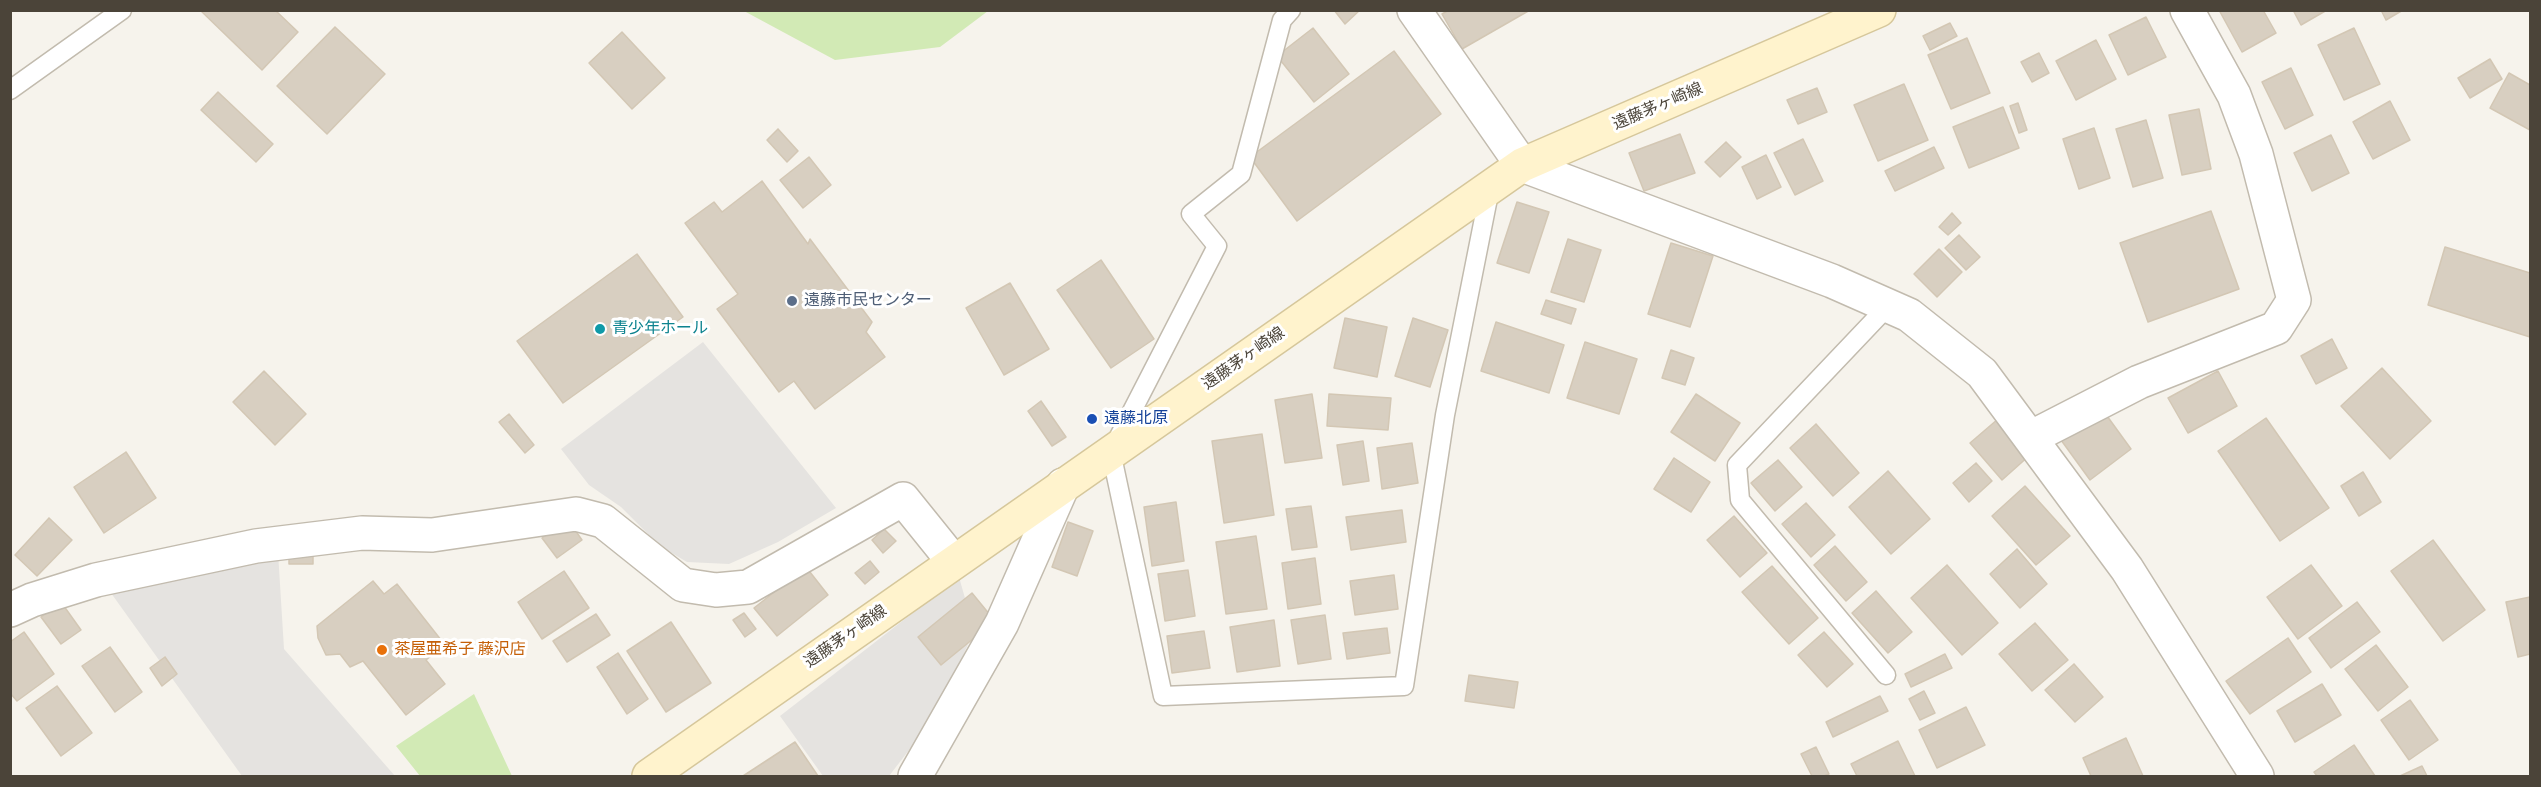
<!DOCTYPE html>
<html>
<head>
<meta charset="utf-8">
<style>
  body { margin:0 }
  #map { position:relative; width:2541px; height:787px; overflow:hidden; background:#f6f3ec; font-family:"Roboto Condensed",sans-serif }
  canvas { display:block }
  .frame { position:absolute; inset:0; border:12px solid #4b4439; pointer-events:none }
</style>
</head>
<body>
<div id="map">
<canvas width="2541" height="787"></canvas>
<div class="frame"></div>
</div>
<script>
const c = document.querySelector('canvas').getContext('2d');
c.lineJoin = 'round';
function paint(path, color) { c.fillStyle = color; c.fill(path, 'evenodd'); }
const poly = rows => new Path2D(rows.map(r => 'M' + r).join(''));
function stroke(path, color, width, dash) { c.strokeStyle = color; c.lineWidth = width; c.lineCap = dash ? 'butt' : 'round'; c.setLineDash(dash || []); c.stroke(path); }
function drawText(font, color, halo, rows, align = 'center') {
  c.font = font + ' "Roboto Condensed","Noto Sans JP",sans-serif'; c.lineWidth = 6; c.setLineDash([]); c.textBaseline = 'middle'; c.strokeStyle = halo; c.fillStyle = color; for (const [text, x, y, turn = 0] of rows) {
    c.save(); c.translate(x, y); c.rotate((+turn || 0) * Math.PI / 180); c.textAlign = isNaN(turn) ? turn : align; if (halo) c.strokeText(text, 0, 0); c.fillText(text, 0, 0); c.restore();
  }
}
const green = poly([
  [744,11,988,10,988,11,940,47,835,60],
  [474,694,512,776,420,776,396,746]
]);
const parking = poly([
  [703,342,836,508,778,542,729,564,687,562,660,546,621,507,589,485,561,449],
  [278,552,284,649,395,776,242,776,111,593],
  [959,577,974,630,940,710,889,776,823,776,780,716]
]);
const building = poly([
  [200,10,275,10,298,32,262,70,200,10],
  [1334,10,1360,10,1345,24,1334,10],
  [1449,10,1530,10,1462,49,1442,14,1449,10],
  [2219,10,2263,10,2276,33,2242,52,2219,10],
  [2293,10,2327,10,2301,25,2293,10],
  [2381,10,2403,10,2386,20,2381,10],
  [2146,17,2166,57,2128,75,2109,35,2146,17],
  [1950,23,1957,36,1930,50,1923,36,1950,23],
  [335,27,385,74,327,134,277,86,335,27],
  [1313,28,1349,74,1314,102,1277,56,1313,28],
  [2354,28,2380,84,2344,100,2318,45,2354,28],
  [622,32,665,78,632,109,589,63,622,32],
  [1967,38,1990,93,1951,109,1928,55,1967,38],
  [2096,40,2116,79,2076,100,2056,61,2096,40],
  [1394,51,1441,114,1297,221,1250,157,1394,51],
  [2039,53,2049,73,2032,82,2021,62,2039,53],
  [2490,59,2502,79,2470,98,2458,78,2490,59],
  [2291,68,2313,115,2285,129,2262,82,2291,68],
  [2509,73,2530,85,2530,130,2490,108,2509,73],
  [1904,84,1928,140,1878,161,1854,105,1904,84],
  [1817,88,1827,112,1798,124,1787,100,1817,88],
  [218,92,273,144,256,162,201,110,218,92],
  [2390,101,2410,140,2373,159,2353,122,2390,101],
  [2018,103,2027,130,2019,133,2010,106,2018,103],
  [2003,107,2019,148,1969,168,1953,127,2003,107],
  [2199,109,2211,169,2182,175,2169,115,2199,109],
  [2146,120,2163,178,2133,187,2116,129,2146,120],
  [2094,128,2110,178,2079,189,2063,139,2094,128],
  [778,129,798,151,787,162,767,140,778,129],
  [1680,134,1695,173,1644,191,1629,153,1680,134],
  [2331,135,2349,173,2312,191,2294,153,2331,135],
  [1803,139,1823,181,1795,195,1774,153,1803,139],
  [1726,142,1741,157,1720,177,1705,162,1726,142],
  [1934,147,1944,168,1895,191,1885,171,1934,147],
  [1766,155,1781,187,1757,199,1742,167,1766,155],
  [809,157,831,185,803,208,780,180,809,157],
  [762,181,808,244,810,239,872,322,866,332,885,357,815,409,794,381,779,392,717,309,738,294,685,223,714,202,722,212,762,181],
  [1517,202,1549,212,1529,273,1497,263,1517,202],
  [2211,211,2239,289,2148,322,2120,243,2211,211],
  [1952,213,1961,223,1948,235,1939,227,1952,213],
  [1959,235,1980,257,1966,270,1945,248,1959,235],
  [1568,239,1601,250,1584,302,1551,292,1568,239],
  [1671,243,1713,256,1690,327,1648,314,1671,243],
  [2445,247,2530,273,2530,337,2428,305,2445,247],
  [1939,249,1962,272,1937,297,1914,274,1939,249],
  [637,254,683,317,563,403,517,341,637,254],
  [1101,260,1154,339,1111,368,1057,290,1101,260],
  [1010,283,1049,349,1004,375,966,308,1010,283],
  [1546,300,1576,309,1571,324,1541,314,1546,300],
  [1345,318,1387,327,1377,377,1334,368,1345,318],
  [1413,318,1448,330,1430,387,1395,376,1413,318],
  [1496,322,1564,345,1549,393,1481,371,1496,322],
  [2332,339,2347,368,2316,384,2301,356,2332,339],
  [1585,342,1637,359,1619,414,1567,398,1585,342],
  [1671,350,1694,358,1685,385,1662,378,1671,350],
  [2382,368,2431,421,2390,459,2341,406,2382,368],
  [264,371,306,414,275,445,233,402,264,371],
  [2218,371,2237,406,2188,433,2168,398,2218,371],
  [1312,394,1322,458,1285,463,1275,400,1312,394],
  [1329,394,1391,398,1388,430,1327,426,1329,394],
  [1696,394,1740,423,1715,461,1671,432,1696,394],
  [1041,401,1066,437,1052,446,1028,411,1041,401],
  [2102,409,2131,449,2090,480,2061,440,2102,409],
  [509,414,534,445,525,453,499,422,509,414],
  [2266,418,2329,508,2280,541,2218,451,2266,418],
  [1998,419,2030,455,2002,480,1970,443,1998,419],
  [1816,424,1859,473,1833,496,1790,448,1816,424],
  [1262,434,1274,515,1224,523,1212,441,1262,434],
  [1363,441,1369,481,1343,485,1337,445,1363,441],
  [1412,443,1418,483,1382,489,1377,448,1412,443],
  [126,452,156,498,104,533,74,487,126,452],
  [1674,458,1710,482,1691,512,1654,489,1674,458],
  [1778,460,1802,487,1775,511,1751,483,1778,460],
  [1976,463,1992,481,1969,502,1953,483,1976,463],
  [1888,471,1930,519,1891,554,1849,507,1888,471],
  [2363,472,2381,502,2359,516,2341,486,2363,472],
  [2025,486,2070,536,2036,565,1992,516,2025,486],
  [1176,502,1184,561,1152,566,1144,507,1176,502],
  [1806,503,1835,535,1811,557,1782,524,1806,503],
  [1311,506,1317,547,1292,550,1286,509,1311,506],
  [1402,510,1406,542,1351,550,1346,517,1402,510],
  [1734,516,1767,553,1740,577,1707,540,1734,516],
  [49,518,72,540,37,576,15,555,49,518],
  [568,520,582,540,557,558,542,538,568,520],
  [1068,522,1093,531,1077,576,1052,567,1068,522],
  [884,529,896,541,883,553,872,540,884,529],
  [1256,536,1267,609,1226,614,1216,542,1256,536],
  [2433,540,2485,610,2443,641,2391,571,2433,540],
  [1835,546,1867,582,1846,601,1814,565,1835,546],
  [2017,549,2047,584,2020,608,1990,574,2017,549],
  [289,551,313,551,313,564,289,564,289,551],
  [1315,558,1321,604,1288,609,1282,563,1315,558],
  [870,561,879,572,865,584,855,573,870,561],
  [1947,565,1998,623,1962,655,1911,598,1947,565],
  [2311,565,2342,606,2298,639,2267,597,2311,565],
  [1772,566,1818,618,1789,644,1742,592,1772,566],
  [806,567,828,595,777,636,754,608,806,567],
  [1188,570,1195,616,1165,621,1158,574,1188,570],
  [564,571,589,608,542,639,518,602,564,571],
  [1394,575,1398,609,1355,615,1350,581,1394,575],
  [373,581,384,594,397,584,445,645,426,660,445,684,406,715,363,661,350,667,340,654,326,655,318,638,317,626,373,581],
  [1876,591,1912,632,1888,653,1852,613,1876,591],
  [972,593,995,621,941,665,918,637,972,593],
  [2530,597,2530,654,2518,657,2506,602,2530,597],
  [61,602,81,630,61,644,41,617,61,602],
  [2357,602,2380,632,2331,668,2309,638,2357,602],
  [744,613,756,629,745,637,733,620,744,613],
  [596,614,610,635,567,662,553,641,596,614],
  [1325,615,1331,659,1298,664,1291,620,1325,615],
  [1274,620,1280,666,1237,672,1230,627,1274,620],
  [671,622,711,683,666,712,627,651,671,622],
  [2035,623,2068,660,2032,691,1999,654,2035,623],
  [1387,628,1390,653,1347,659,1343,633,1387,628],
  [1204,631,1210,668,1172,673,1167,636,1204,631],
  [24,632,54,674,17,701,10,693,10,642,24,632],
  [1824,632,1853,664,1827,687,1798,655,1824,632],
  [2288,638,2311,672,2250,714,2226,681,2288,638],
  [2376,645,2408,687,2378,711,2345,669,2376,645],
  [110,647,142,692,115,712,82,666,110,647],
  [618,653,648,699,627,714,597,667,618,653],
  [1945,654,1952,668,1911,687,1905,674,1945,654],
  [165,657,177,674,162,686,150,668,165,657],
  [2074,664,2103,697,2075,722,2045,690,2074,664],
  [1469,675,1518,682,1514,708,1465,701,1469,675],
  [2322,684,2341,715,2295,742,2277,711,2322,684],
  [57,686,92,733,61,756,26,708,57,686],
  [1924,691,1935,713,1920,720,1909,699,1924,691],
  [1880,696,1888,711,1833,737,1826,722,1880,696],
  [2410,700,2438,740,2409,760,2381,720,2410,700],
  [1966,707,1985,745,1937,768,1919,730,1966,707],
  [2126,738,2143,776,2091,776,2083,758,2126,738],
  [1898,741,1915,776,1857,776,1851,764,1898,741],
  [795,742,818,776,743,776,795,742],
  [2354,745,2375,776,2317,776,2314,772,2354,745],
  [1816,747,1829,774,1824,776,1812,776,1801,754,1816,747],
  [2422,766,2427,776,2400,776,2422,766]
]);
const lane = poly([
  [1291,10,1282,20,1241,174,1191,214,1217,246,1111,452,1163,696,1404,686,1445,415,1490,188],
  [10,90,122,10],
  [1886,675,1740,500,1737,465,1888,306]
]);
const street = poly([
  [1414,10,1522,165,1832,281,1909,315,1982,373,2127,569,2257,776],
  [2030,438,2139,382,2276,328,2294,300,2256,154,2234,95,2187,10],
  [10,610,32,600,96,580,256,546,362,533,432,535,576,514,603,521,683,585,716,590,748,587,903,499,953,561],
  [915,776,1002,623,1063,485]
]);
const secondary = poly([
  [649,776,1522,165,1879,10]
]);
const markers = [
  [792,301,6,"#5c6f8a"],
  [600,329,6,"#0f9aa8"],
  [1092,419,6,"#1a4fb4"],
  [382,650,6,"#e8710a"]
];
const streetNames = [
  ["遠藤茅ヶ崎線",1658,107,-23],
  ["遠藤茅ヶ崎線",1244,359,-35],
  ["遠藤茅ヶ崎線",846,637,-35]
];
const serviceNames = [
  ["遠藤市民センター",804,301]
];
const cultureNames = [
  ["青少年ホール",612,329]
];
const transitNames = [
  ["遠藤北原",1104,419]
];
const foodNames = [
  ["茶屋亜希子 藤沢店",394,650]
];
paint(green, '#d2eab5');
paint(parking, '#e5e3e0');
paint(building, '#d8cfc1');
stroke(building, '#d3c7b4', 1.5);
stroke(lane, '#c2bbae', 21);
stroke(street, '#c2bbae', 36);
stroke(secondary, '#d6c79b', 36);
stroke(lane, '#fff', 18);
stroke(street, '#fff', 33);
stroke(secondary, '#fff3cd', 33);
for (const [x, y, r, color] of markers) { const dot = new Path2D(); dot.arc(x, y, r, 0, 2 * Math.PI); c.fillStyle = color; c.fill(dot); stroke(dot, '#fff', 2); }
drawText('16px', '#4b4439', '#fff', streetNames);
drawText('16px', '#4e5e75', '#fff', serviceNames, 'left');
drawText('16px', '#0d838f', '#fff', cultureNames, 'left');
drawText('16px', '#164399', '#fff', transitNames, 'left');
drawText('16px', '#c56008', '#fff', foodNames, 'left');
</script>
</body>
</html>
